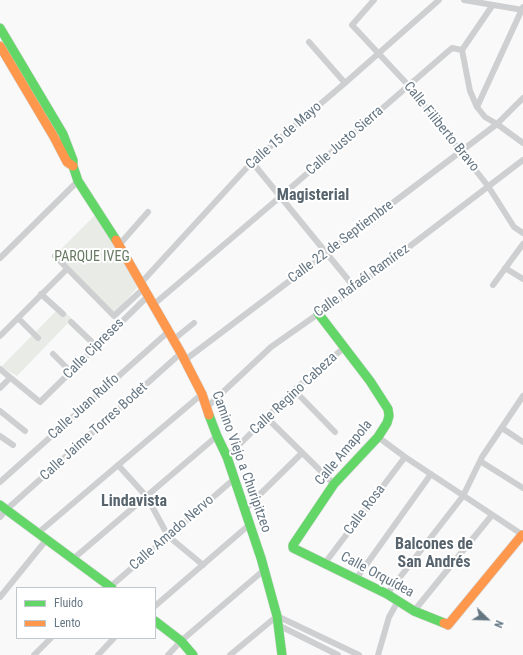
<!DOCTYPE html>
<html>
<head>
<meta charset="utf-8">
<style>
  body { margin:0 }
  #map { position:relative; width:523px; height:655px; overflow:hidden; background:#f9f9f9; font-family:"Roboto Condensed",sans-serif }
  canvas { display:block }
  .legend { position:absolute; left:16px; top:587px; width:140px; height:52px; box-sizing:border-box; background:#fff; border:1px solid #c1c8cd; margin:0; padding:5px 7px; list-style:none; font-size:12px; color:#657683 }
  .legend li { display:flex; align-items:center; gap:8px; height:20px }
  .legend b { width:20px; border:1px solid #c1c8cd }
  .north { position:absolute; left:467px; top:599px; width:40px; height:40px; -webkit-text-stroke:3px #fff; paint-order:stroke; rotate:113deg; font-size:11px; font-weight:700; line-height:16px; text-align:center; color:#657683 }
  .north::after { content:''; display:block; margin:auto; width:14px; height:18px; background:#657683; clip-path:polygon(50% 0,100% 100%,50% 72%,0 100%) }
</style>
</head>
<body>
<div id="map">
<canvas width="523" height="655"></canvas>
<ul class="legend">
<li><b style="height:5px;background:#63d668"></b>Fluido</li>
<li><b style="height:5px;background:#ff974d"></b>Lento</li>
</ul>
<div class="north">N</div>
</div>
<script>
const c = document.querySelector('canvas').getContext('2d');
c.lineJoin = 'round';
function paint(path, color) { c.fillStyle = color; c.fill(path, 'evenodd'); }
const poly = rows => new Path2D(rows.map(r => 'M' + r).join(''));
function stroke(path, color, width, dash) { c.strokeStyle = color; c.lineWidth = width; c.lineCap = dash ? 'butt' : 'round'; c.setLineDash(dash || []); c.stroke(path); }
function drawText(font, color, halo, rows, align = 'center') {
  c.font = font + ' "Roboto Condensed",sans-serif'; c.lineWidth = 4; c.setLineDash([]); c.textBaseline = 'middle'; c.strokeStyle = halo; c.fillStyle = color; for (const [text, x, y, turn = 0] of rows) {
    c.save(); c.translate(x, y); c.rotate((+turn || 0) * Math.PI / 180); c.textAlign = isNaN(turn) ? turn : align; if (halo) c.strokeText(text, 0, 0); c.fillText(text, 0, 0); c.restore();
  }
}
const green = poly([
  [98,212,140,284,113,316,53,257],
  [60,307,72,319,17,376,1,367]
]);
const street = poly([
  [374,0,352,25,409,86,488,186,514,227,523,233],
  [464,0,523,10],
  [309,42,345,83],
  [462,50,470,91,477,107,485,117,497,124,523,143],
  [462,50,492,6],
  [477,107,523,7],
  [252,162,355,288],
  [119,245,148,212],
  [55,256,114,316,143,289],
  [0,258,78,181],
  [505,268,523,279],
  [140,284,252,162,345,83,439,0],
  [493,285,523,244],
  [41,294,63,314],
  [153,305,280,197,452,48,462,50],
  [18,318,38,338],
  [71,322,96,346],
  [0,336,67,269],
  [173,340,194,323],
  [53,354,71,372],
  [185,360,497,124,523,98],
  [0,369,40,402,147,297],
  [0,388,10,378],
  [294,390,335,432],
  [207,407,271,347,355,288,523,160],
  [0,411,25,431],
  [267,418,334,484],
  [502,428,523,442],
  [0,436,13,445],
  [378,437,405,457,523,535],
  [227,457,294,390,345,347],
  [480,461,523,488],
  [118,465,147,497,168,536,203,565],
  [0,482,168,332],
  [244,510,302,453],
  [0,517,6,510,181,353],
  [38,533,202,394],
  [73,559,217,436],
  [325,563,405,457],
  [356,579,431,474],
  [110,587,234,479],
  [387,594,463,496,482,457,523,396],
  [0,597,47,539],
  [155,606,249,525],
  [414,611,492,515],
  [278,625,338,655],
  [34,655,51,638],
  [98,655,114,638],
  [168,655,181,641,264,570],
  [230,655,277,616,359,655],
  [378,655,389,617,398,601]
]);
const fast = poly([
  [0,28,63,134,73,160,73,166,78,181,116,240],
  [318,313,370,381,388,409,389,416,387,423,378,437,334,484,293,545,293,548,387,594,414,611,444,623],
  [209,415,217,436,227,457,261,558,277,616,282,655],
  [0,505,112,588],
  [155,621,181,641,193,655]
]);
const slow = poly([
  [0,46,54,137,67,162,73,166],
  [116,240,181,353,202,394,209,415],
  [444,623,448,625,522,535]
]);
const streetNames = [
  ["Calle Filiberto Bravo",441,127,51],
  ["Calle 15 de Mayo",284,136,-41],
  ["Calle Justo Sierra",345,141,-41],
  ["Calle 22 de Septiembre",341,242,-37],
  ["Calle Rafaél Ramírez",362,281,-36],
  ["Calle Cipreses",94,349,-45],
  ["Calle Regino Cabeza",294,394,-43],
  ["Calle Juan Rulfo",84,407,-42],
  ["Calle Jaime Torres Bodet",94,432,-42],
  ["Calle Amapola",344,453,-50],
  ["Camino Viejo a Churipitzeo",241,462,70],
  ["Calle Rosa",365,510,-53],
  ["Calle Amado Nervo",172,533,-41],
  ["Calle Orquídea",377,575,28]
];
const parkNames = [
  ["PARQUE IVEG",92,257]
];
const quarterNames = [
  ["Magisterial",313,196],
  ["Lindavista",134,502],
  ["Balcones de",434,545],
  ["San Andrés",434,563]
];
paint(green, '#e8ebe6');
stroke(fast, '#d5d6d7', 10);
stroke(slow, '#d5d6d7', 10);
stroke(street, '#cecfd0', 6);
stroke(fast, '#63d668', 9);
stroke(slow, '#ff974d', 9);
drawText('14px', '#657683', '#fff', streetNames);
drawText('14px', '#687a64', '#fff', parkNames);
drawText('bold 16px', '#57646e', '#fff', quarterNames);
</script>
</body>
</html>
